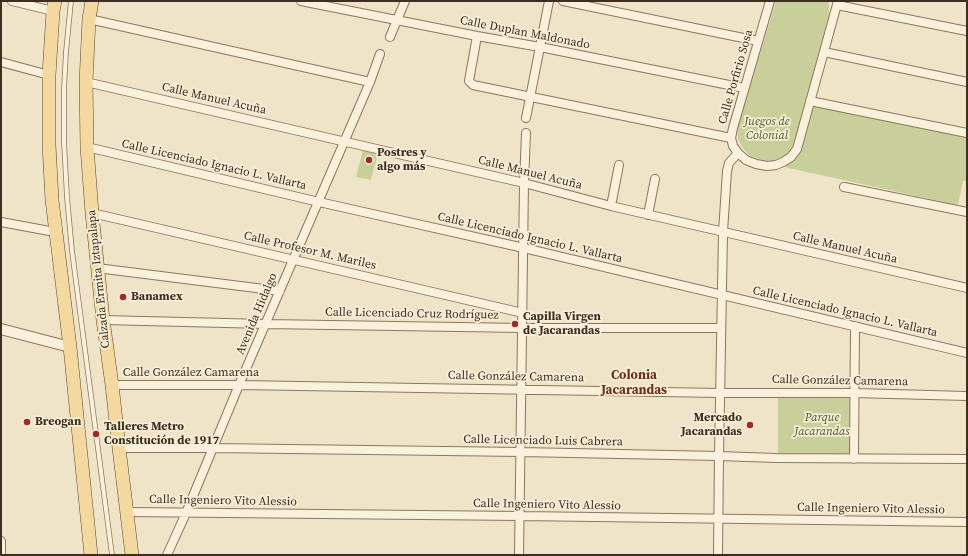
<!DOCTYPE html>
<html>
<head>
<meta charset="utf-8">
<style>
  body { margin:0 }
  #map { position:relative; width:968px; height:556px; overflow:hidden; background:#f0e4c8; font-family:"Source Serif 4",serif }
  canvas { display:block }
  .frame { position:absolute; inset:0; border:2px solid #3d2e20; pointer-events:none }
</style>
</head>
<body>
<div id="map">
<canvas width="968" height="556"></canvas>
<div class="frame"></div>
</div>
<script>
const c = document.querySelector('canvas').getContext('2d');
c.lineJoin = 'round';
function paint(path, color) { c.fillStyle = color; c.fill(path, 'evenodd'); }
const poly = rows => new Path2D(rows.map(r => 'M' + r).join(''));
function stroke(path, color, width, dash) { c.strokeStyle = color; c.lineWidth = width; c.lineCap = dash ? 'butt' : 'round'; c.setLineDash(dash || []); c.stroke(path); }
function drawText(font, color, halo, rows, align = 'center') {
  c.font = font + ' "Source Serif 4",serif'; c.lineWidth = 3.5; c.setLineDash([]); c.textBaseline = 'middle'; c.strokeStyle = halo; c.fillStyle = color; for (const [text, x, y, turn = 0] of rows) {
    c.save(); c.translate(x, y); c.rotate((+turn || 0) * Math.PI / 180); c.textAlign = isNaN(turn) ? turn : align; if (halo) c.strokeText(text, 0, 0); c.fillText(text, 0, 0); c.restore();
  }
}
const green = poly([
  [776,1,828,1,829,6,829,15,793,148,786,155,777,160,767,161,758,159,749,155,742,147,738,139,737,129],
  [812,103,967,135,967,181,963,181,958,205,788,168,784,166,793,161,799,154],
  [363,150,378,154,371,180,356,177],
  [853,393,854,457,778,456,778,394]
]);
const service = poly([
  [71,1,66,52,64,89,64,142,67,197,72,251,112,555]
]);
const minor = poly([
  [12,1,53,11],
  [301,1,477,36,540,47,744,88],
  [563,1,758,41],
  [770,1,733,128,731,138,733,146,738,153,746,160,756,164,767,166,776,165,783,162,791,157,797,149,838,1],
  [837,5,967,31],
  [89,19,370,82],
  [477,36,469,81,473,85,731,138],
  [390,37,405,1],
  [824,52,967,82],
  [1,62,49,75],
  [86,82,524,183,611,206,967,288],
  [810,101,967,133],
  [526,118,549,1],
  [87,147,319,202,524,248,967,353],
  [844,187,967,212],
  [611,206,619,165],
  [92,213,523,313],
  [648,215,655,179],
  [1,222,55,232],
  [97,268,280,291],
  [103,320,266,324,523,328,721,328],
  [112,385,239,385,720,393,854,393,967,396],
  [119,448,213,448,521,452,719,456,776,458,967,459],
  [854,459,855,326],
  [127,512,520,516,967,522],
  [1,541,1,555],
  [167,555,186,513,239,385,370,82,380,54],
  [519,555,524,183,526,133],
  [718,555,719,456,723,232,727,171,729,163,738,153]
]);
const tertiary = poly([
  [1,329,70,347]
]);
const primary = poly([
  [55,1,53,11,49,75,49,145,52,200,70,347,91,555],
  [92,1,89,19,86,82,87,147,92,213,103,320,112,385,119,448,132,555]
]);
const markers = [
  [369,160,4,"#9e2a2b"],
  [123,297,4,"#9e2a2b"],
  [515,324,4,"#9e2a2b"],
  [27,422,4,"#9e2a2b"],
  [750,425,4,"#9e2a2b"],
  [96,434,4,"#9e2a2b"]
];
const streetNames = [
  ["Calle Duplan Maldonado",525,33,11],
  ["Calle Porfirio Sosa",736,77,-74],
  ["Calle Manuel Acuña",214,99,13],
  ["Calle Licenciado Ignacio L. Vallarta",214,165,13],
  ["Calle Manuel Acuña",530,173,14],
  ["Calle Licenciado Ignacio L. Vallarta",530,238,13],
  ["Calle Manuel Acuña",845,248,13],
  ["Calle Profesor M. Mariles",310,251,13],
  ["Calzada Ermita Iztapalapa",99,279,-96],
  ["Calle Licenciado Ignacio L. Vallarta",845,312,13],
  ["Avenida Hidalgo",257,314,-67],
  ["Calle Licenciado Cruz Rodríguez",412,314,1],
  ["Calle González Camarena",191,373],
  ["Calle González Camarena",516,377,1],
  ["Calle González Camarena",840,381,1],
  ["Calle Licenciado Luis Cabrera",543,441,1],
  ["Calle Ingeniero Vito Alessio",223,501,1],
  ["Calle Ingeniero Vito Alessio",547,505,1],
  ["Calle Ingeniero Vito Alessio",871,509,1]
];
const parkNames = [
  ["Juegos de",767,122],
  ["Colonial",767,136],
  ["Parque",822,418],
  ["Jacarandas",822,432]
];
const poiNames = [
  ["Postres y",377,153],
  ["algo más",377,167],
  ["Banamex",131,297],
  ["Capilla Virgen",523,317],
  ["de Jacarandas",523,331],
  ["Mercado",742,418,"right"],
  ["Jacarandas",742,432,"right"],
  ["Breogan",35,422],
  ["Talleres Metro",104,427],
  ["Constitución de 1917",104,441]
];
const neighbourhoodNames = [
  ["Colonia",634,376],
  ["Jacarandas",634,391]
];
paint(green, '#c9cf9b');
stroke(service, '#8d765c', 5.5);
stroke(minor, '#8d765c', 10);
stroke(tertiary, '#8d765c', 12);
stroke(primary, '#5b4430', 14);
stroke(service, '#faf1dc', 4);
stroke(minor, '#faf1dc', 8);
stroke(tertiary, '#faf1dc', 10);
stroke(primary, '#f3d9a0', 13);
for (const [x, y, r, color] of markers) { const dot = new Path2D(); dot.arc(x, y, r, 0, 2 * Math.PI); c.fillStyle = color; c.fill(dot); stroke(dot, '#f7eed8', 1.5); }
drawText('12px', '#3d2e20', '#f7eed8', streetNames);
drawText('italic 12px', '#4d5a26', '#f7eed8', parkNames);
drawText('bold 12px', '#3d2e20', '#f7eed8', poiNames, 'left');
drawText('bold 13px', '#6b2e1e', '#f7eed8', neighbourhoodNames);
</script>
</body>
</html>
